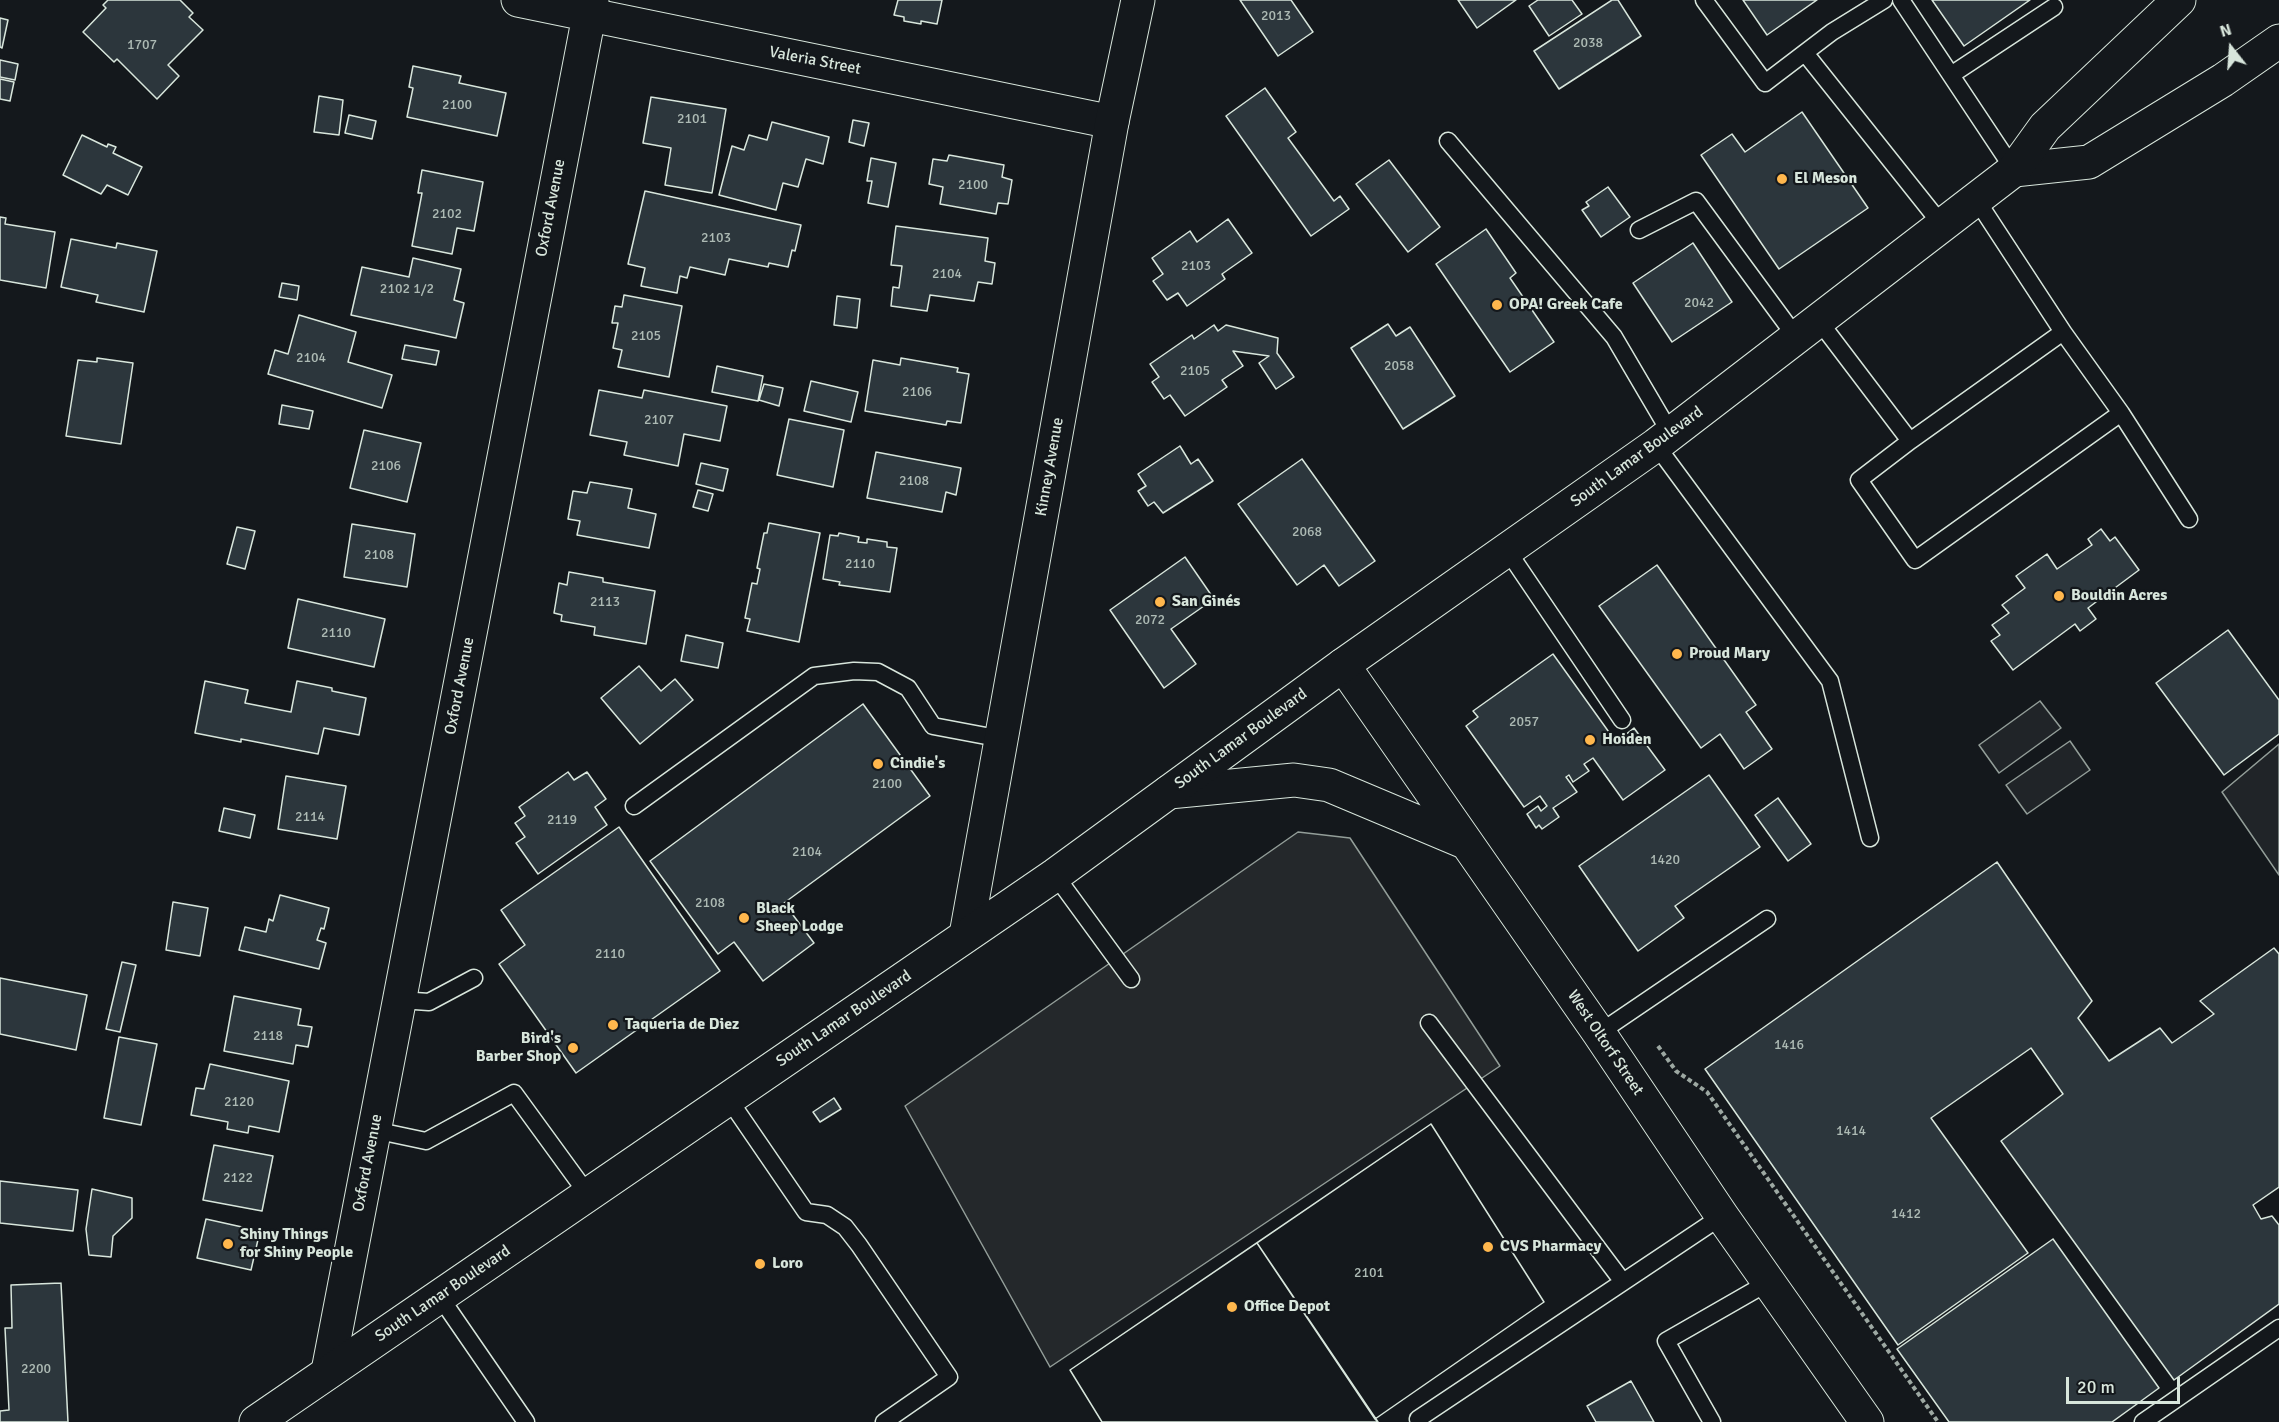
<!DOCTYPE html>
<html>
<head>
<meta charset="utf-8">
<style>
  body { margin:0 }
  #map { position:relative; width:2279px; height:1422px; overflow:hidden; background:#14181c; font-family:Signika,sans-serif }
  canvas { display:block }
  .north { position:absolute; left:2201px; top:18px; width:60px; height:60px; -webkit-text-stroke:4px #14181c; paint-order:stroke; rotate:343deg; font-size:16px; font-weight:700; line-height:24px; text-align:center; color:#d8e6dc }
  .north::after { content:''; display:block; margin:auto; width:21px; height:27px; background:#d8e6dc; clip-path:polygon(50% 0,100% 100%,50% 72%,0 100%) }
  .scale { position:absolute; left:2066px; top:1377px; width:114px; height:27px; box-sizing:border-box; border:3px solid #d8e6dc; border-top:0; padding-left:8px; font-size:18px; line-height:21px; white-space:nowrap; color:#d8e6dc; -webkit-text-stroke:4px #14181c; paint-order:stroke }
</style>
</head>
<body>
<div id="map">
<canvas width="2279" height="1422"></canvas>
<div class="north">N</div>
<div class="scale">20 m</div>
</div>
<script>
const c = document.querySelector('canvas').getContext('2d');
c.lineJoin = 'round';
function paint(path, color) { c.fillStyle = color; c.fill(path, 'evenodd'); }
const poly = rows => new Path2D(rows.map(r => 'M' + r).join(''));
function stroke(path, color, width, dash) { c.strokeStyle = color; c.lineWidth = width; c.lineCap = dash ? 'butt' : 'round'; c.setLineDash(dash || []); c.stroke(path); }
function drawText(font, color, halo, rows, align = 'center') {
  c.font = font + ' Signika,sans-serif'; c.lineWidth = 4.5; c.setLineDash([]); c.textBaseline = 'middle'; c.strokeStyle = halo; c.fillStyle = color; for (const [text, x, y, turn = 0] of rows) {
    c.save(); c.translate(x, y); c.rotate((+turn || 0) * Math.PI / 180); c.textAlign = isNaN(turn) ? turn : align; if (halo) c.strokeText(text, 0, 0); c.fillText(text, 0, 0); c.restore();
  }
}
const green = poly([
  [2040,701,2061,728,1999,773,1979,745,2040,701],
  [2070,741,2090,770,2027,814,2006,785,2070,741],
  [2279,744,2279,875,2222,792,2279,744]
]);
const parking = poly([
  [1298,832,1350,838,1500,1066,1050,1367,905,1106,1298,832]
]);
const building = poly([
  [108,0,180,0,193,13,189,17,203,30,168,65,179,76,157,99,117,59,114,62,83,32,106,8,103,5,108,0],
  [898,0,942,0,937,24,921,21,921,24,904,21,904,17,894,15,898,0],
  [1240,0,1291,0,1313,32,1278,56,1240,0],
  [1458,0,1516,0,1477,28,1458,0],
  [1538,0,1572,0,1582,14,1549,36,1529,6,1538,0],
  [1612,0,1618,0,1641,36,1559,89,1534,51,1612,0],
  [1743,0,1817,0,1767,35,1743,0],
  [1932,0,2030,0,1964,46,1932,0],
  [0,18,8,20,2,48,0,47,0,18],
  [0,60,18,64,15,80,0,77,0,60],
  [413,66,461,76,459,83,506,93,497,136,407,117,413,88,409,87,413,66],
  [0,79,14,82,10,101,0,99,0,79],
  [1265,88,1296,132,1288,138,1334,201,1340,196,1349,209,1311,236,1226,116,1265,88],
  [319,96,343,100,339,135,314,132,319,96],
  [651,97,726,109,712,193,665,185,671,148,643,143,651,97],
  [1802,112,1868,208,1779,269,1701,155,1732,134,1745,152,1802,112],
  [349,115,376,121,372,139,345,133,349,115],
  [853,120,869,123,864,146,849,142,853,120],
  [772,122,829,137,823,164,806,159,798,187,783,183,776,210,719,195,732,146,744,150,749,135,767,140,772,122],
  [82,135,107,147,108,144,116,147,113,153,142,167,128,195,107,185,101,194,63,175,82,135],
  [949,155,1004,165,1002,177,1012,180,1008,204,998,203,996,214,940,204,943,187,929,184,933,159,947,161,949,155],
  [871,158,896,163,888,207,868,203,872,181,867,181,871,158],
  [1389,160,1440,227,1408,252,1356,184,1389,160],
  [422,170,483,182,474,231,457,228,452,254,412,246,422,193,418,193,422,170],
  [1608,187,1630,217,1601,237,1582,210,1589,206,1586,202,1608,187],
  [645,191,801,225,795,251,792,250,788,267,769,263,768,267,729,259,725,275,690,267,687,278,680,276,677,293,641,286,645,268,628,264,645,191],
  [0,217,6,218,5,224,55,232,46,288,0,280,0,217],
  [1228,219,1252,253,1222,274,1225,279,1187,306,1178,293,1167,300,1153,281,1163,274,1152,258,1190,231,1197,242,1228,219],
  [896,226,988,238,985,261,995,263,992,284,978,282,974,301,930,295,927,311,891,306,893,287,899,288,902,266,891,265,896,226],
  [1486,229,1516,273,1510,278,1554,342,1510,372,1436,264,1486,229],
  [71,239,116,248,117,243,157,251,144,312,96,302,98,295,61,287,71,239],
  [1693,243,1732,302,1672,342,1633,283,1693,243],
  [413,258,461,269,454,300,464,303,456,338,351,315,362,267,409,277,413,258],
  [282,283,299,286,297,300,279,297,282,283],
  [624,295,682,306,669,377,618,367,622,350,613,348,618,323,612,323,615,306,622,307,624,295],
  [837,296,860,299,857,328,834,325,837,296],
  [299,315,356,332,348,362,392,375,382,408,268,374,275,350,288,354,299,315],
  [1388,324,1396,336,1410,327,1455,396,1403,429,1351,348,1388,324],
  [1214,325,1218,331,1226,325,1278,338,1277,353,1294,377,1276,389,1259,363,1269,356,1233,351,1243,366,1222,380,1227,387,1185,416,1170,395,1164,399,1152,382,1159,377,1150,364,1192,335,1194,339,1214,325],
  [405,345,439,351,436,365,402,359,405,345],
  [97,358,133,363,121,444,66,436,78,360,97,362,97,358],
  [901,358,958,368,957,372,969,374,961,423,947,421,946,425,865,411,873,360,900,365,901,358],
  [717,366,763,376,758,401,712,392,717,366],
  [811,381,858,392,851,422,804,411,811,381],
  [764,384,783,388,779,406,759,400,764,384],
  [599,390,642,398,644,390,727,406,720,441,684,434,678,466,624,455,627,442,590,435,599,390],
  [282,405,313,411,309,429,279,424,282,405],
  [789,419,844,430,833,487,777,475,789,419],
  [364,430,421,443,407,502,350,488,364,430],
  [1180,446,1191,464,1198,459,1213,481,1163,513,1154,502,1148,506,1138,491,1146,486,1138,474,1180,446],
  [876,452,961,468,956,495,946,492,942,512,867,498,876,452],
  [1302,459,1375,561,1339,586,1324,565,1297,585,1238,504,1302,459],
  [701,463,728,469,723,491,696,484,701,463],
  [590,482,632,489,628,508,656,514,649,548,577,535,580,521,568,519,573,491,587,493,590,482],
  [698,490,713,494,708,511,693,507,698,490],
  [769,523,820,533,799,642,747,631,750,619,745,618,752,583,757,584,760,569,757,568,764,533,767,533,769,523],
  [352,524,415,534,407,587,344,577,352,524],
  [237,527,255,531,245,569,227,564,237,527],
  [2101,529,2110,541,2115,537,2139,570,2088,608,2096,619,2080,631,2075,624,2013,670,1991,641,2000,635,1992,625,2009,613,2002,605,2025,588,2016,576,2047,554,2057,569,2092,545,2088,539,2101,529],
  [839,533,859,537,858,542,867,543,867,539,887,542,887,547,897,548,890,592,839,585,840,582,823,579,830,535,838,536,839,533],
  [1185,557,1214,599,1171,629,1196,664,1164,688,1110,610,1185,557],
  [1657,565,1756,705,1746,712,1772,749,1744,769,1720,734,1701,748,1599,606,1657,565],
  [569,572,603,578,603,582,655,591,646,644,594,635,595,627,561,621,562,615,554,613,559,583,567,585,569,572],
  [298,599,385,619,374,667,288,648,298,599],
  [2228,630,2279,700,2279,734,2224,775,2156,683,2228,630],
  [686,635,723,643,718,668,681,661,686,635],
  [1553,654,1616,742,1634,728,1665,770,1623,800,1593,758,1584,764,1589,771,1573,782,1569,775,1566,777,1577,792,1553,808,1559,817,1542,829,1539,825,1536,828,1527,814,1538,806,1541,811,1547,806,1540,796,1524,807,1466,726,1478,717,1473,711,1553,654],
  [639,666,661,691,675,679,693,700,640,744,601,698,639,666],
  [205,681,248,690,245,703,291,712,297,681,332,688,332,691,366,698,359,735,324,728,318,754,241,739,241,742,195,733,205,681],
  [863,704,930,796,784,903,814,943,763,981,734,942,718,954,650,861,863,704],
  [568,772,574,780,587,772,606,799,595,807,607,825,538,874,516,843,525,837,515,823,525,816,519,807,568,772],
  [1709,775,1760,847,1675,906,1684,918,1638,951,1579,866,1709,775],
  [286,776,346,786,337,839,278,829,286,776],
  [1778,798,1811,844,1788,861,1755,815,1778,798],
  [224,808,255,815,250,838,219,831,224,808],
  [619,827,720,971,576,1073,499,964,525,945,501,910,619,827],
  [1997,862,2092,1001,2078,1018,2109,1061,2160,1028,2172,1043,2214,1014,2200,1001,2274,948,2279,954,2279,1187,2253,1205,2261,1219,2272,1216,2279,1225,2279,1304,2174,1380,2001,1141,2063,1094,2031,1048,1931,1118,2028,1253,1898,1345,1705,1069,1997,862],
  [280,895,329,908,324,929,321,928,317,940,326,943,319,969,239,950,245,927,266,932,269,919,273,921,280,895],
  [173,902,208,908,200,956,166,950,173,902],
  [122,962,136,965,120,1032,106,1029,122,962],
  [0,978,87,995,76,1050,0,1034,0,978],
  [234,996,301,1009,298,1025,312,1027,308,1047,296,1045,293,1064,224,1051,234,996],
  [119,1037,157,1044,141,1125,104,1118,119,1037],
  [210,1064,289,1081,279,1132,249,1126,248,1133,227,1129,228,1122,191,1115,196,1088,204,1089,210,1064],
  [834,1098,841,1109,820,1122,813,1112,834,1098],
  [1431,1124,1544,1302,1375,1419,1378,1422,1102,1422,1070,1370,1431,1124],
  [1431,1124,1544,1302,1375,1419,1257,1243,1431,1124],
  [214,1145,273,1156,262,1211,203,1200,214,1145],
  [0,1181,78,1190,73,1231,0,1223,0,1181],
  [92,1189,132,1198,132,1218,113,1236,111,1257,89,1255,86,1229,92,1189],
  [206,1219,260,1231,251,1270,197,1258,206,1219],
  [2053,1239,2159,1388,2112,1422,1949,1422,1897,1349,2053,1239],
  [1257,1243,1378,1422,1102,1422,1070,1370,1257,1243],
  [61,1283,68,1422,0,1422,0,1411,9,1410,5,1328,12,1328,11,1285,61,1283],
  [1631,1381,1654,1422,1596,1422,1587,1406,1631,1381]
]);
const path = poly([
  [1658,1046,1676,1071,1707,1092,1938,1422]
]);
const service = poly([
  [1704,0,1765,83,1832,32,1884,0],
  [1901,0,2014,170],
  [1805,53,1942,225],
  [1951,75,2054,7],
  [1448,141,1614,337,1671,434],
  [1976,199,2063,332],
  [1639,230,1696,201,1796,337],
  [1819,321,1910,441,1859,480,1915,560,2121,413,2189,519],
  [1910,441,2063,332,2121,413],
  [1656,445,1830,681,1870,838],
  [1507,550,1622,720],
  [634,806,814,676,854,671,878,672,908,688,933,726,1002,739],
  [1055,875,1131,979],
  [400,1000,429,1002,474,978],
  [1429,1023,1623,1282],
  [1599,1033,1767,919],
  [728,1098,806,1212,827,1215,845,1227,859,1245,949,1377,884,1422],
  [374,1130,426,1141,514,1093,589,1196],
  [440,1297,526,1422],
  [1418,1419,1722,1216],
  [1712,1422,1666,1341,1769,1282],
  [2143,1422,2279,1328]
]);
const minor = poly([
  [518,0,1112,122],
  [328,1371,592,0]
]);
const tertiary = poly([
  [2014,170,2089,162,2223,80,2279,41],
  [966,935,1112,122,1138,0]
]);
const secondary = poly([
  [1343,665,1599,1033,1722,1216,1867,1422],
  [1169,792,1294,780,1329,785,1467,843]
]);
const primary = poly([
  [256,1422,1055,875,1343,665,1656,445,2014,170,2045,127,2179,0]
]);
const markers = [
  [1782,179,6,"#ffb74d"],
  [1497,305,6,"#ffb74d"],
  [2059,596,6,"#ffb74d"],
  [1160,602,6,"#ffb74d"],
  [1677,654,6,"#ffb74d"],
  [1590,740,6,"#ffb74d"],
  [878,764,6,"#ffb74d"],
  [744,918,6,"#ffb74d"],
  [613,1025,6,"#ffb74d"],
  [573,1048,6,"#ffb74d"],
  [228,1244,6,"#ffb74d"],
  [1488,1247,6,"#ffb74d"],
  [760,1264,6,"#ffb74d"],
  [1232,1307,6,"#ffb74d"]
];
const numberNames = [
  ["2013",1276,16],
  ["2038",1588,43],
  ["1707",142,45],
  ["2100",457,105],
  ["2101",692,119],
  ["2100",973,185],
  ["2102",447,214],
  ["2103",716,238],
  ["2103",1196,266],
  ["2104",947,274],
  ["2102 1/2",407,289],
  ["2042",1699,303],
  ["2105",646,336],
  ["2104",311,358],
  ["2058",1399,366],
  ["2105",1195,371],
  ["2106",917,392],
  ["2107",659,420],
  ["2106",386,466],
  ["2108",914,481],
  ["2068",1307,532],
  ["2108",379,555],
  ["2110",860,564],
  ["2113",605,602],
  ["2072",1150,620],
  ["2110",336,633],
  ["2057",1524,722],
  ["2100",887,784],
  ["2114",310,817],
  ["2119",562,820],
  ["2104",807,852],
  ["1420",1665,860],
  ["2108",710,903],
  ["2110",610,954],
  ["2118",268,1036],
  ["1416",1789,1045],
  ["2120",239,1102],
  ["1414",1851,1131],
  ["2122",238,1178],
  ["1412",1906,1214],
  ["2101",1369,1273],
  ["2200",36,1369]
];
const streetNames = [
  ["Valeria Street",815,61,11],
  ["Oxford Avenue",551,208,-79],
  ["South Lamar Boulevard",1637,457,-36],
  ["Kinney Avenue",1050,467,-80],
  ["Oxford Avenue",460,686,-79],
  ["South Lamar Boulevard",1241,739,-36],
  ["South Lamar Boulevard",844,1019,-34],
  ["West Oltorf Street",1605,1043,56],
  ["Oxford Avenue",368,1163,-79],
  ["South Lamar Boulevard",443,1294,-34]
];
const poiNames = [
  ["El Meson",1794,179],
  ["OPA! Greek Cafe",1509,305],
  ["Bouldin Acres",2071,596],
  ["San Ginés",1172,602],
  ["Proud Mary",1689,654],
  ["Hoiden",1602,740],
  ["Cindie's",890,764],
  ["Black",756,909],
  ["Sheep Lodge",756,927],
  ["Taqueria de Diez",625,1025],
  ["Bird's",561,1039,"right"],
  ["Barber Shop",561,1057,"right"],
  ["Shiny Things",240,1235],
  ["for Shiny People",240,1253],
  ["CVS Pharmacy",1500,1247],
  ["Loro",772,1264],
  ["Office Depot",1244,1307]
];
paint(green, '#202428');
stroke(green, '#939e99', 1.5);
paint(parking, '#24282b');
stroke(parking, '#939e99', 1.5);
paint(building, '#2c363c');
stroke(building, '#d8e6dc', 1.5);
stroke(service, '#d8e6dc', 19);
stroke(minor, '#d8e6dc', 35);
stroke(tertiary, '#d8e6dc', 35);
stroke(secondary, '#d8e6dc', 35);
stroke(primary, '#d8e6dc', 35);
stroke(path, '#9da8a2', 4, [4.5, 3]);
stroke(service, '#14181c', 16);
stroke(minor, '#14181c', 33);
stroke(tertiary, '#14181c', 33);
stroke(secondary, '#14181c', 33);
stroke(primary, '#14181c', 33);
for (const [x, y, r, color] of markers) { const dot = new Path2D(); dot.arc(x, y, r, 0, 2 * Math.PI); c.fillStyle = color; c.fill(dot); stroke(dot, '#14181c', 2); }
drawText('14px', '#adbab4', null, numberNames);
drawText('16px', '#d8e6dc', '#14181c', streetNames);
drawText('bold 16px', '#d8e6dc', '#14181c', poiNames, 'left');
</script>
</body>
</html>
